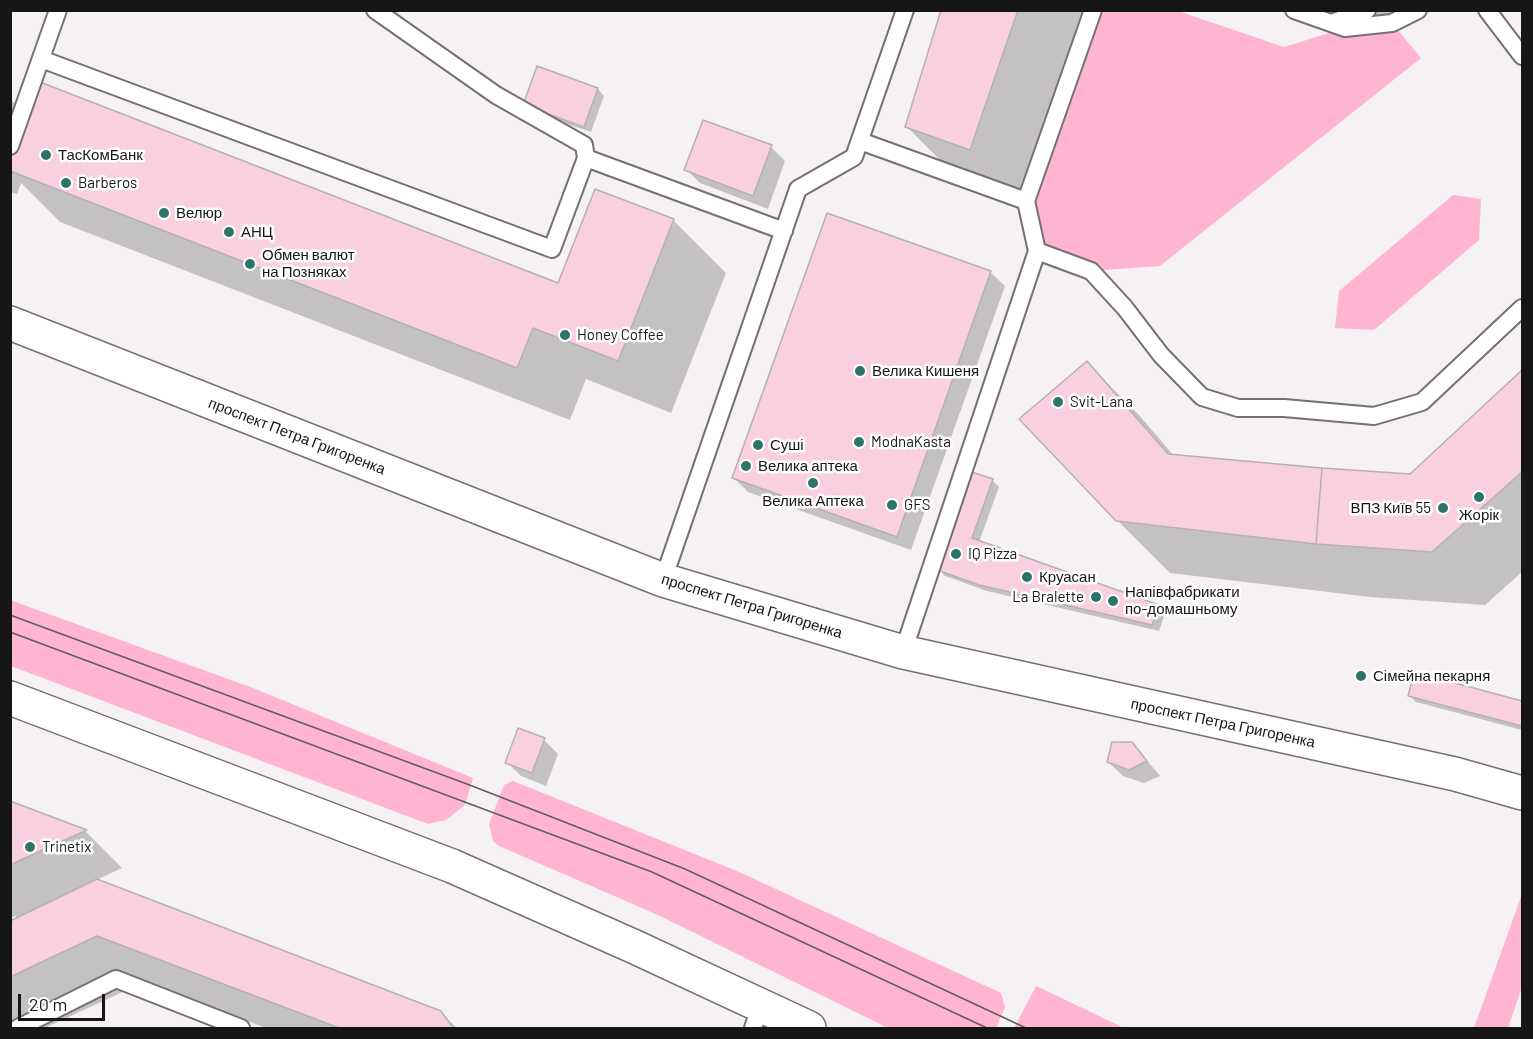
<!DOCTYPE html>
<html>
<head>
<meta charset="utf-8">
<style>
  body { margin:0 }
  #map { position:relative; width:1533px; height:1039px; overflow:hidden; background:#f6f2f3; font-family:Barlow,sans-serif }
  canvas { display:block }
  .frame { position:absolute; inset:0; border:12px solid #171616; pointer-events:none }
  .scale { position:absolute; left:18px; top:994px; width:87px; height:27px; box-sizing:border-box; border:3px solid #171616; border-top:0; padding-left:8px; font-size:18px; line-height:21px; white-space:nowrap; color:#171616; -webkit-text-stroke:4px #fff; paint-order:stroke }
</style>
</head>
<body>
<div id="map">
<canvas width="1533" height="1039"></canvas>
<div class="frame"></div>
<div class="scale">20 m</div>
</div>
<script>
const c = document.querySelector('canvas').getContext('2d');
c.lineJoin = 'round';
function paint(path, color) { c.fillStyle = color; c.fill(path, 'evenodd'); }
const poly = rows => new Path2D(rows.map(r => 'M' + r).join(''));
function stroke(path, color, width, dash) { c.strokeStyle = color; c.lineWidth = width; c.lineCap = dash ? 'butt' : 'round'; c.setLineDash(dash || []); c.stroke(path); }
function drawText(font, color, halo, rows, align = 'center') {
  c.font = font + ' Barlow,sans-serif'; c.lineWidth = 5; c.setLineDash([]); c.textBaseline = 'middle'; c.strokeStyle = halo; c.fillStyle = color; for (const [text, x, y, turn = 0] of rows) {
    c.save(); c.translate(x, y); c.rotate((+turn || 0) * Math.PI / 180); c.textAlign = isNaN(turn) ? turn : align; if (halo) c.strokeText(text, 0, 0); c.fillText(text, 0, 0); c.restore();
  }
}
const green = poly([
  [1093,11,1178,11,1284,47,1345,28,1392,23,1421,58,1160,266,1091,271,1037,251,1026,201],
  [1453,195,1481,199,1479,240,1374,330,1335,328,1339,291],
  [10,600,253,688,473,778,465,805,446,820,428,824,11,666],
  [513,781,737,871,1001,993,1005,1007,996,1028,888,1028,658,915,499,846,493,841,489,824,504,785],
  [1522,894,1522,987,1508,1028,1474,1028],
  [1036,986,1051,993,1124,1028,1014,1028]
]);
const shadow = poly([
  [942,10,1088,10,1023,201,960,180,907,127],
  [1332,10,1405,10,1397,32],
  [598,89,604,96,591,132,532,112],
  [10,99,28,116,559,285,673,220,726,273,671,413,586,379,570,420,60,222,21,183,17,194,10,192],
  [771,147,785,161,768,209,700,183,686,169],
  [990,272,1005,286,911,550,748,492,734,478],
  [1087,363,1140,416,1174,456,1411,476,1522,371,1522,572,1485,605,1370,597,1170,573,1117,520],
  [992,480,999,487,979,542,1158,606,1165,613,1159,631,987,591,945,576,938,569],
  [1415,674,1522,702,1522,730,1416,702,1409,695],
  [544,740,558,754,546,786,521,776,507,762],
  [1131,744,1145,758,1160,776,1144,783,1123,776,1108,762],
  [10,803,86,832,122,868,96,880,440,1012,457,1028,266,1028,144,982,45,1028,10,1028,10,922,17,919,16,916,10,918]
]);
const building = poly([
  [941,10,1018,10,970,150,905,127,941,10],
  [537,66,598,88,584,127,523,105,537,66],
  [40,82,558,283,595,189,674,219,618,361,533,328,517,368,10,171,10,156,40,82],
  [703,120,772,145,753,196,684,170,703,120],
  [827,213,991,271,897,537,732,478,827,213],
  [1087,361,1168,454,1322,468,1316,544,1116,521,1019,419,1087,361],
  [1522,370,1522,472,1432,552,1316,544,1322,468,1410,474,1522,370],
  [972,472,993,479,972,538,1159,605,1152,625,979,585,937,570,972,472],
  [1414,672,1522,701,1522,726,1408,696,1414,672],
  [518,728,545,738,532,773,505,763,518,728],
  [1112,742,1132,742,1147,761,1129,770,1107,762,1112,742],
  [10,801,87,830,10,865,10,801],
  [97,879,441,1011,453,1028,339,1028,97,936,10,977,10,921,97,879]
]);
const lane = poly([
  [375,10,496,95,584,145,586,158],
  [1294,10,1345,28,1392,23,1418,10],
  [1487,10,1522,56],
  [1334,22,1367,10],
  [41,59,552,249,586,158,784,231],
  [860,141,1026,201,1037,251,903,652],
  [10,146,58,10],
  [1026,201,1093,10],
  [1037,251,1091,271,1125,308,1161,355,1202,397,1238,408,1284,408,1374,416,1422,402,1522,308],
  [663,580,798,189,854,157,905,10],
  [18,1028,116,979,241,1028],
  [753,1028,761,1005]
]);
const secondary = poly([
  [10,323,663,580,903,652,1455,774,1522,793],
  [10,698,452,866,635,947,809,1028]
]);
const tram = poly([
  [10,615,467,784,685,869,1026,1028],
  [10,632,652,872,987,1028]
]);
const markers = [
  [46,155,6,"#2d746b"],
  [66,183,6,"#2d746b"],
  [164,213,6,"#2d746b"],
  [229,232,6,"#2d746b"],
  [250,264,6,"#2d746b"],
  [565,335,6,"#2d746b"],
  [860,371,6,"#2d746b"],
  [1058,402,6,"#2d746b"],
  [859,442,6,"#2d746b"],
  [758,445,6,"#2d746b"],
  [746,466,6,"#2d746b"],
  [813,483,6,"#2d746b"],
  [1479,497,6,"#2d746b"],
  [892,505,6,"#2d746b"],
  [1443,508,6,"#2d746b"],
  [956,554,6,"#2d746b"],
  [1027,577,6,"#2d746b"],
  [1096,597,6,"#2d746b"],
  [1113,601,6,"#2d746b"],
  [1361,676,6,"#2d746b"],
  [30,847,6,"#2d746b"]
];
const poiNames = [
  ["ТасКомБанк",58,155],
  ["Barberos",78,183],
  ["Велюр",176,213],
  ["АНЦ",241,232],
  ["Обмен валют",262,255],
  ["на Позняках",262,272],
  ["Honey Coffee",577,335],
  ["Велика Кишеня",872,371],
  ["Svit-Lana",1070,402],
  ["ModnaKasta",871,442],
  ["Суші",770,445],
  ["Велика аптека",758,466],
  ["Велика Аптека",813,501,"center"],
  ["GFS",904,505],
  ["ВПЗ Київ 55",1431,508,"right"],
  ["Жорік",1479,515,"center"],
  ["IQ Pizza",968,554],
  ["Круасан",1039,577],
  ["Напівфабрикати",1125,592],
  ["по-домашньому",1125,609],
  ["La Bralette",1084,597,"right"],
  ["Сімейна пекарня",1373,676],
  ["Trinetix",42,847]
];
const streetNames = [
  ["проспект Петра Григоренка",297,436,21],
  ["проспект Петра Григоренка",752,606,17],
  ["проспект Петра Григоренка",1223,723,12]
];
paint(green, '#ffb5d2');
paint(shadow, '#0003');
paint(building, '#f9d0df');
stroke(building, '#b5b0b1', 1.5);
stroke(lane, '#757072', 20);
stroke(secondary, '#757072', 36);
stroke(lane, '#fff', 16);
stroke(secondary, '#fff', 33);
stroke(tram, '#5f5d5d', 1.5);
for (const [x, y, r, color] of markers) { const dot = new Path2D(); dot.arc(x, y, r, 0, 2 * Math.PI); c.fillStyle = color; c.fill(dot); stroke(dot, '#fff', 2); }
drawText('15px', '#171616', '#fff', poiNames, 'left');
drawText('15px', '#171616', '#fff', streetNames);
</script>
</body>
</html>
